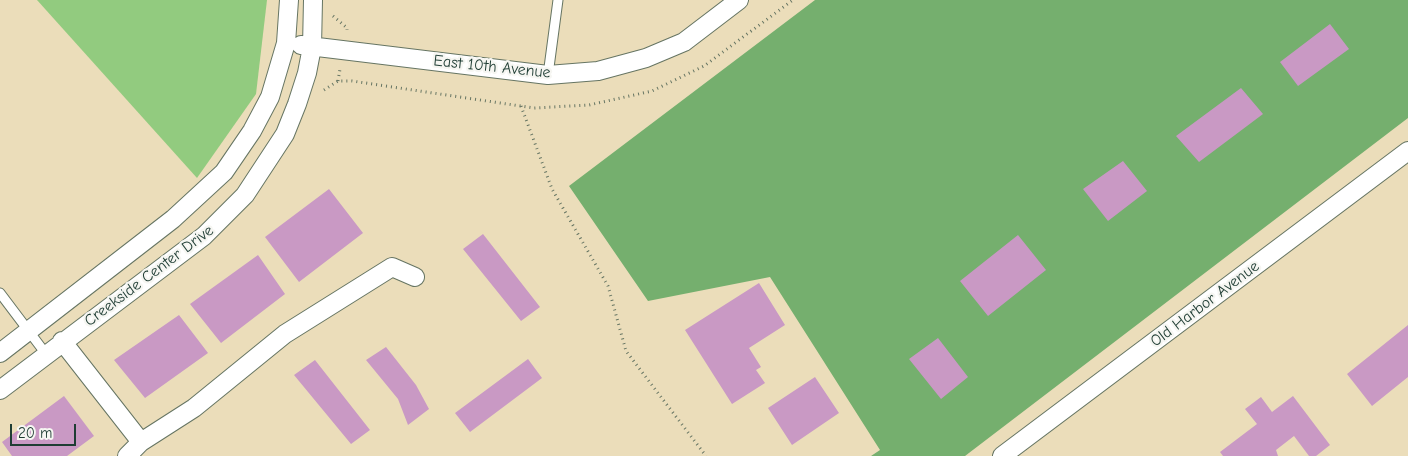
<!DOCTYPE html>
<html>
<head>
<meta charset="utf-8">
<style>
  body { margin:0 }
  #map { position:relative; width:1408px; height:456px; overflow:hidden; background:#ebddba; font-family:"Comic Neue",sans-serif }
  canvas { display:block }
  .scale { position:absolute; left:10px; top:424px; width:66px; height:22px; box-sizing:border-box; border:2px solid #1f3d34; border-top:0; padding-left:6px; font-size:15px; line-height:18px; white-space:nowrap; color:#1f3d34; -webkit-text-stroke:4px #f6f6f2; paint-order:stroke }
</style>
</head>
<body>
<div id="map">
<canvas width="1408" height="456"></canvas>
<div class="scale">20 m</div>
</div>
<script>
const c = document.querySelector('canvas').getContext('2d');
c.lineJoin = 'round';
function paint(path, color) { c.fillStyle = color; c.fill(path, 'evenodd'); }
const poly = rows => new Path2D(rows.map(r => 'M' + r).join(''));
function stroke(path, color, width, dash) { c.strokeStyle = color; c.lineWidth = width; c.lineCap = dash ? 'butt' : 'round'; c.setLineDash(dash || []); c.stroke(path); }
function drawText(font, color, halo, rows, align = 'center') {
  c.font = font + ' "Comic Neue",sans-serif'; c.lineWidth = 4.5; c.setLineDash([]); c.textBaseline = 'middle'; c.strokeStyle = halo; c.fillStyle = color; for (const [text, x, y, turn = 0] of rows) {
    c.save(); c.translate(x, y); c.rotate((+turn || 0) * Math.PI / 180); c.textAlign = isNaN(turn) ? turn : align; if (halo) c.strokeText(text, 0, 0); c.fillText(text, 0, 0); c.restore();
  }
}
const green = poly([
  [37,0,267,0,256,94,197,178]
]);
const forest = poly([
  [815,0,1408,0,1408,118,965,456,871,456,880,450,770,277,648,301,569,186]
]);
const building = poly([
  [1330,24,1349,49,1298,86,1280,62],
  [1241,88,1263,114,1199,162,1176,136],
  [1123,161,1147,191,1108,221,1083,189],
  [329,189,363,233,299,282,265,237],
  [483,234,540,307,521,321,463,249],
  [1018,235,1046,270,988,316,960,281],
  [258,255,285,294,221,343,190,304],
  [759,283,785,325,749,348,761,367,756,370,765,383,732,404,685,330],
  [179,315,208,353,145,398,114,360],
  [1408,325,1408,377,1372,406,1347,374],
  [938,338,968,377,941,399,909,359],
  [386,347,416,385,429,409,408,425,398,399,366,360],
  [528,359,542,378,470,432,455,413],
  [315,360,370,430,351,444,294,375],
  [815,377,839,413,792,445,768,408],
  [64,396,94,436,67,456,12,456,2,442],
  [1293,396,1330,445,1316,456,1309,456,1294,436,1276,450,1278,456,1223,456,1220,452,1257,424,1245,409,1261,397,1272,412]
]);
const path = poly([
  [333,16,347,28,347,30],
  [338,81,340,69],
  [324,90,338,81,352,81,534,108,589,105,652,91,704,66,793,0],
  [521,106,552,189,608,286,626,351,706,456]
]);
const service = poly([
  [548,75,558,0],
  [0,293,46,354]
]);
const minor = poly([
  [301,45,548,75,598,71,646,58,684,42,739,0],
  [62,341,141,442,194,408,285,334,392,267,415,277],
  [0,353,173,219,224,172,252,131,270,97,286,43,289,0],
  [0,390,204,236,245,195,285,134,297,104,307,73,312,47,313,0],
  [127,456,141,442],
  [1002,456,1408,151]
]);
const streetNames = [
  ["East 10th Avenue",492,67,6],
  ["Creekside Center Drive",149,276,-37],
  ["Old Harbor Avenue",1205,304,-37]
];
paint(green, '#92cb7f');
paint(forest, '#75af6e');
paint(building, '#c999c4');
stroke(service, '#667563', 11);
stroke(minor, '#667563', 20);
stroke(path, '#667563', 3, [1, 4]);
stroke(service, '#fff', 9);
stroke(minor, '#fff', 18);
drawText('16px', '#1f3d34', '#f6f6f2', streetNames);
</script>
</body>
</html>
